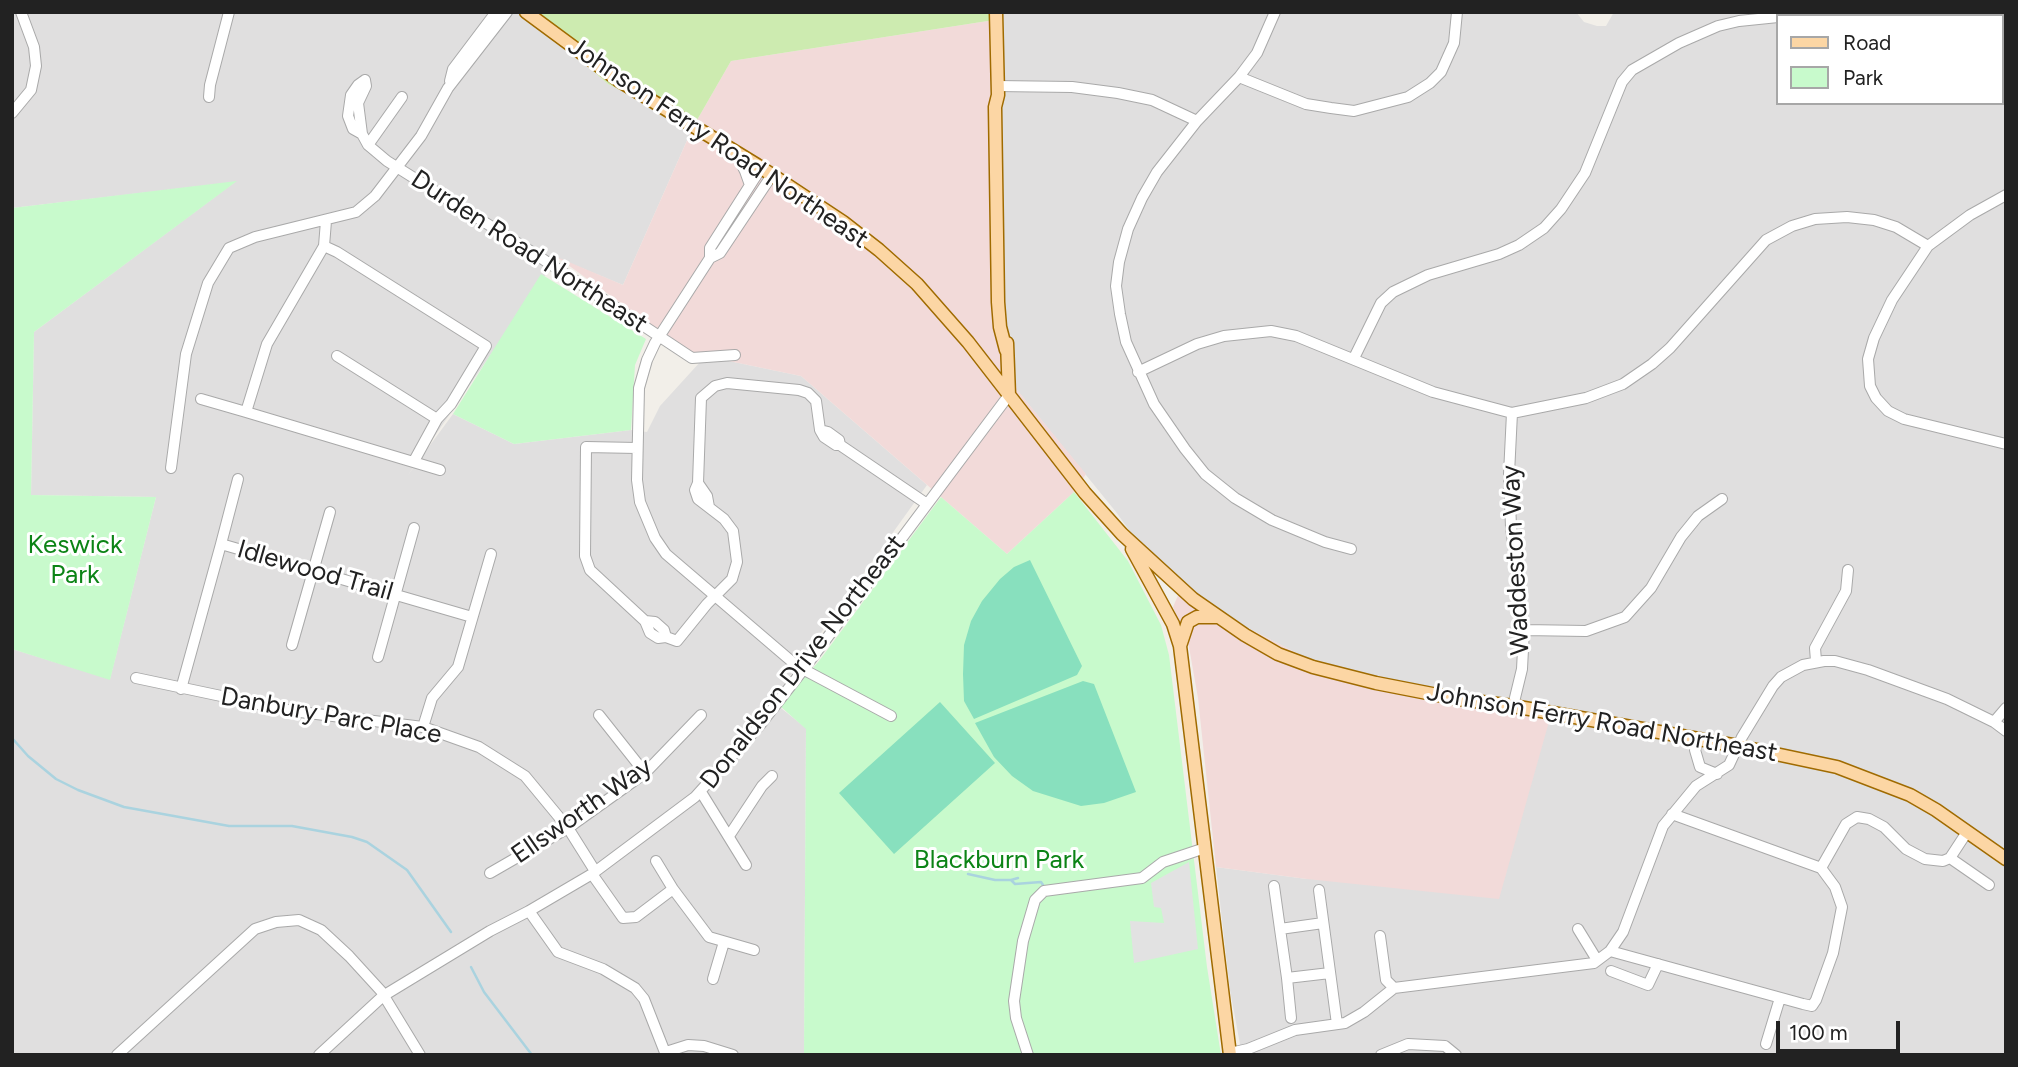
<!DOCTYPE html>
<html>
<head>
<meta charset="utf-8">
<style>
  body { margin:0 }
  #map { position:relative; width:2018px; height:1067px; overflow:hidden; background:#f2efe9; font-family:Figtree,sans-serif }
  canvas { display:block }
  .frame { position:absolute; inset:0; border:14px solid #222; pointer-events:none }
  .legend { position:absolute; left:1776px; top:14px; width:228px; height:91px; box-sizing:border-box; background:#fff; border:2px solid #a7a7a7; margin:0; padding:9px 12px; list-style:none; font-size:21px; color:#222 }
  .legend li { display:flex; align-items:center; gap:14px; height:35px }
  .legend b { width:35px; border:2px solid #a7a7a7 }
  .scale { position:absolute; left:1776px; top:1021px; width:124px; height:32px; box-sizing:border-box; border:4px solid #222; border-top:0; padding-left:9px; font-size:21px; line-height:24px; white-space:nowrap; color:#222; -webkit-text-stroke:5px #fff; paint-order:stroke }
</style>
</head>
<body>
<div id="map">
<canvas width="2018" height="1067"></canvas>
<div class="frame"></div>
<ul class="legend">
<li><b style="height:9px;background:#fcd6a4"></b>Road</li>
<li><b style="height:19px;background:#c8facc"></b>Park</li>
</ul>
<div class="scale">100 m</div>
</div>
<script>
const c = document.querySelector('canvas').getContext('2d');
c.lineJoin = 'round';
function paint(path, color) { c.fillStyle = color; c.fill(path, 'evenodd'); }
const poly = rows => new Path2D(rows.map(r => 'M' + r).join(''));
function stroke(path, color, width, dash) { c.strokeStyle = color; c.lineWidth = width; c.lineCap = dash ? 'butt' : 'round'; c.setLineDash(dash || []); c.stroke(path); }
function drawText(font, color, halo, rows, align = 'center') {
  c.font = font + ' Figtree,sans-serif'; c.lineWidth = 6; c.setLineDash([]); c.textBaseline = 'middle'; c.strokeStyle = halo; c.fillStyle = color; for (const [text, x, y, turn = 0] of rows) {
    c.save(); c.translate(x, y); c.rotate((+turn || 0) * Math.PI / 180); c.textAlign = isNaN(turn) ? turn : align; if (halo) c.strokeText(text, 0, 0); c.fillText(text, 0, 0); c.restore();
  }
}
const residential = poly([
  [12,12,525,12,608,84,693,127,623,285,557,258,408,475,453,414,514,444,631,430,647,432,660,406,701,361,729,361,801,376,927,485,772,701,806,728,804,1055,12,1055,12,649,110,679,156,497,31,495,34,332,235,182,12,208],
  [994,12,1576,12,1584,22,1597,26,1606,26,1614,12,2006,12,2006,1055,1242,1055,1230,990,1216,867,1307,879,1436,692,1318,664,1213,610,1137,541,1116,512,1017,390,1000,299],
  [1778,16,2002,16,2002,103,1778,103]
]);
const commercial = poly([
  [994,20,1000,299,1017,390,1086,474,1074,492,1007,554,801,376,729,361,701,361,557,257,623,285,693,127,731,61],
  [1182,586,1213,610,1318,664,1436,692,1552,711,1499,899,1307,879,1216,867,1198,698,1189,647,1173,607]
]);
const grass = poly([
  [525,12,994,12,994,20,731,61,693,127,608,84]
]);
const park = poly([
  [237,181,34,332,31,495,156,497,110,680,12,649,12,208],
  [541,274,646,339,635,365,631,430,514,444,453,414],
  [1074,492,1128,561,1161,625,1169,655,1207,967,1221,1055,804,1055,806,729,780,706,819,661,941,497,1007,554]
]);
const pitch = poly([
  [1030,560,1082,666,1077,675,974,719,964,701,963,674,964,645,971,621,982,601,1000,579,1014,567],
  [1083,681,1094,684,1136,792,1104,803,1081,806,1033,791,1012,776,994,757,975,723],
  [940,702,995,763,894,854,839,793]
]);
const parking = poly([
  [1189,862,1198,949,1134,963,1130,921,1164,923,1161,908,1154,907,1151,883]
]);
const stream = poly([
  [12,738,28,756,56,779,78,790,124,807,229,826,292,826,352,837,367,842,407,870,451,932],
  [968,874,995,880,1011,880,1015,884,1041,882,1043,885],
  [1011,880,1018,878],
  [471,967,484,992,532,1055]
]);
const minor = poly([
  [1275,12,1257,53,1239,77,1197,121,1157,172,1142,198,1128,229,1119,262,1116,286,1120,314,1126,342,1154,404,1185,449,1205,474,1235,498,1272,520,1325,542,1351,549],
  [1984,12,1995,16],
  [1791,16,1844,12],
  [2002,18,2006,19],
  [1239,77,1306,104,1331,108,1354,111,1408,97,1430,83,1441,72,1454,43,1457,12],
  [365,80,366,86,358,103,362,134,368,145,387,161,532,252,692,358,735,355],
  [450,81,453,69,496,12],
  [997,86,1072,87,1118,93,1152,100,1197,121],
  [209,97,210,85,229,12],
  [12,113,31,90,36,66,34,47,21,12],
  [362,134,353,129,348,116,351,95,358,85,365,80],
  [368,145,402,97],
  [736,153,745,171,750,185],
  [761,168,710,248,710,258,655,343,647,360,639,388,637,480,640,502,655,538,666,554,797,666,891,716],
  [2006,195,1970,215,1928,246,1892,300,1874,338,1868,359,1870,386,1876,398,1888,411,1904,419,2006,444],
  [326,221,324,246,267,344,246,412,440,470],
  [324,246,337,252,486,346,451,404,437,419,414,461],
  [710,258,720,253,772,175],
  [337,356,437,419],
  [1354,358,1381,303,1393,292,1428,275,1499,254,1519,245,1544,228,1561,209,1585,173,1622,82,1632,70,1679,43,1718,26,1739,21,1778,17],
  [1138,372,1197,344,1224,336,1271,331,1296,336,1433,392,1512,413,1586,398,1623,384,1652,364,1670,348,1766,240,1792,226,1815,219,1847,217,1874,220,1896,227,1928,246],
  [201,399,246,412],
  [1512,413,1509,474,1511,527,1524,630,1522,669,1513,706],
  [820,430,828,432,839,440,840,445,836,445,824,437,820,430],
  [840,445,927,504],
  [637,448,586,447,585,556,590,570,645,621,650,633,658,638,666,637,677,641,707,604,732,579,737,562,733,531,724,519,698,499,695,490,698,483,701,398,715,386,727,383,799,390,808,393,816,401,820,430],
  [171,468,186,354,208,283,229,248,255,237,356,212,375,196,421,136,448,88,507,12],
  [698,483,707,496,709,507],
  [221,544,238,479],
  [645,621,655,622,664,630,666,637],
  [1524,630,1586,631,1625,617,1651,588,1681,537,1698,516,1722,499],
  [292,645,330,512],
  [378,657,414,528],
  [1816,661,1815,648,1846,591,1848,570],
  [136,678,292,711,423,727,479,747,525,776,568,828,595,871],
  [181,689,221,544,472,617],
  [599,715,645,773],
  [1994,722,2006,708],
  [423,727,432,698,458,667,491,554],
  [1698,739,1695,750,1700,767,1717,774],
  [701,792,746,865],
  [729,836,762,786,772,776],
  [1950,858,1989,885],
  [656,861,673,889],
  [1821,868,1846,824,1857,817,1869,819,1884,827,1906,849,1925,859,1943,861,1950,858,1967,832],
  [490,873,568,828,645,773,701,715],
  [592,874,623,918,636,917,673,889,709,937,754,950],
  [1274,886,1280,929,1323,923],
  [1319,890,1337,1024],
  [529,911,558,952,603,969,635,988,644,999,666,1055],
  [1280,929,1287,978,1330,973],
  [1578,929,1597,960],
  [1380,936,1386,980,1394,988],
  [1610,951,1803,1004,1812,1006,1816,1000,1833,953,1842,907,1835,887,1821,868,1672,814],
  [1611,971,1648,985,1658,964],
  [1287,978,1291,1018],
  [713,979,724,942],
  [1766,1044,1780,998],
  [666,1052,688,1045,704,1046,733,1055],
  [1230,1053,1248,1049,1295,1030,1345,1023,1364,1012,1394,988,1594,963,1610,951,1623,932,1663,826,1696,786,1729,765,1742,737,1773,686,1781,677,1803,665,1824,661,1835,661,1868,670,1947,699,1994,722,2006,731],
  [117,1055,255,929,276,922,299,920,321,930,349,956,381,991,420,1055],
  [319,1055,383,996,490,931,529,911,592,874,695,797,760,725,803,670,1009,395],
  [1028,1055,1016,1018,1014,1001,1023,941,1035,900,1044,891,1142,878,1163,862,1205,848],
  [1381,1055,1408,1044,1445,1046,1456,1055]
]);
const major = poly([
  [526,12,618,80,757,165,843,222,879,250,917,284,968,342,1085,493,1122,534,1193,599,1245,635,1278,654,1313,667,1376,683,1458,699,1513,706,1738,746,1837,767,1910,795,1936,810,2006,859],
  [996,12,998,95,995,107,998,302,1000,327,1006,350],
  [1007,343,1009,395],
  [1132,549,1173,624,1180,646,1230,1055],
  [1180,646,1188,622,1197,617,1216,617]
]);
const streetNames = [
  ["Johnson Ferry Road Northeast",718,143,34],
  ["Durden Road Northeast",529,252,33],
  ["Waddeston Way",1516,560,-93],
  ["Idlewood Trail",315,571,16],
  ["Donaldson Drive Northeast",803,662,-52],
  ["Danbury Parc Place",331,716,10],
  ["Johnson Ferry Road Northeast",1602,723,10],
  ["Ellsworth Way",582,811,-35]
];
const parkNames = [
  ["Keswick",75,545],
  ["Park",75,575],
  ["Blackburn Park",999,860]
];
paint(residential, '#e0dfdf');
paint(commercial, '#f2dad9');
paint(grass, '#cdebb0');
paint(park, '#c8facc');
paint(pitch, '#88e0be');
paint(parking, '#e2e2e2');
stroke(stream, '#aad3df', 2.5);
stroke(minor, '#a9a9a9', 12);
stroke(major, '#a06b00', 15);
stroke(minor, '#fff', 10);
stroke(major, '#fcd6a4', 12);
drawText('26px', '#222', '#fff', streetNames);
drawText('26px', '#0c8416', '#fff', parkNames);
</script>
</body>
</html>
